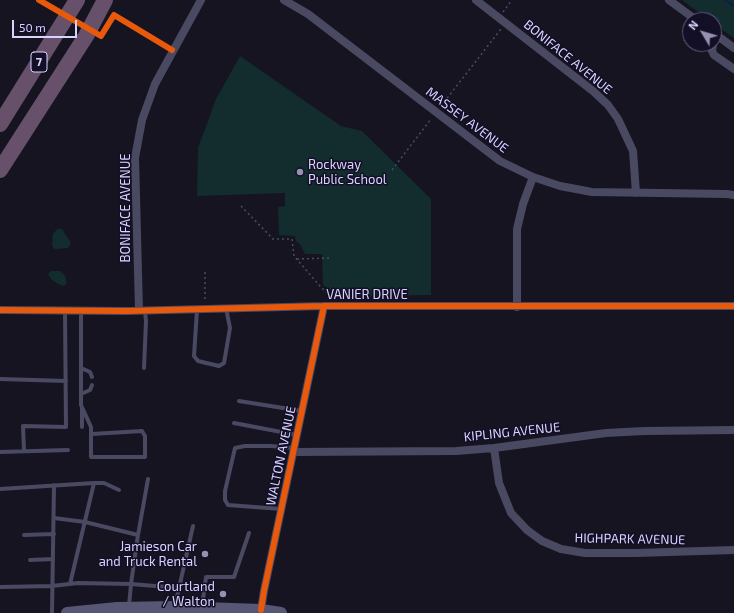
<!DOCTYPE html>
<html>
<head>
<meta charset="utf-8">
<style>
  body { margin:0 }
  #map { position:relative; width:734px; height:613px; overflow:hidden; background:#161421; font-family:"Exo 2",sans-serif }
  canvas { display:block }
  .north { position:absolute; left:682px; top:12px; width:40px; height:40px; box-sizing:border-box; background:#130f26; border:1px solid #625e7d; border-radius:50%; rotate:308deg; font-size:11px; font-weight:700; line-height:16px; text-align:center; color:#d9d4ff }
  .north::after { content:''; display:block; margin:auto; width:14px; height:18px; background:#9591b1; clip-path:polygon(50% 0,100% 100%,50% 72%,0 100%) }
  .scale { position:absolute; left:12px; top:20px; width:65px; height:18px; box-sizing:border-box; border:2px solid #d9d4ff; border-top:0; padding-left:5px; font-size:12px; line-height:14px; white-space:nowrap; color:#d9d4ff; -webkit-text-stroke:3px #130f26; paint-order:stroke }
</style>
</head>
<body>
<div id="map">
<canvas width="734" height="613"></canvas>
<div class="north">N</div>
<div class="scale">50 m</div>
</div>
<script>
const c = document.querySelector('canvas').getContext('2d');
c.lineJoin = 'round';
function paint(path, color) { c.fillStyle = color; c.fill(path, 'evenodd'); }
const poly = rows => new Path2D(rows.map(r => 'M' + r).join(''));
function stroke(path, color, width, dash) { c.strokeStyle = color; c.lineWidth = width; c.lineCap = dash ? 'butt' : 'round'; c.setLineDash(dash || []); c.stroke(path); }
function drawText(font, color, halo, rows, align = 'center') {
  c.font = font + ' "Exo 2",sans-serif'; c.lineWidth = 3; c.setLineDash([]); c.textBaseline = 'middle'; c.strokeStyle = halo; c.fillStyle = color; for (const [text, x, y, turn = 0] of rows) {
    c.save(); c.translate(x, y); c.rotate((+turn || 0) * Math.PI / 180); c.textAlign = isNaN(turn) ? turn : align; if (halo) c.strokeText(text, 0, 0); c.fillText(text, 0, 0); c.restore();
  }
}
const green = poly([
  [682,0,734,0,734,38,714,24,714,20,709,20],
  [240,56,341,126,362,131,431,199,431,295,339,296,323,285,322,254,305,254,300,244,296,241,295,236,279,235,278,207,285,206,285,193,197,196,198,148,216,99],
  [57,229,62,229,71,243,68,248,54,249,52,245,53,234],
  [51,271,60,271,65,276,67,283,64,286,58,284,52,280,48,274]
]);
const stream = poly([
  [725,0,734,6]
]);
const path = poly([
  [503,12,512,0],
  [441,106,501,29],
  [392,170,431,119],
  [241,206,273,239,292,239,294,256,319,285,332,298],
  [297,259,329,258],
  [205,299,205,272]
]);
const lane = poly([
  [197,310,194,356,198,361,219,366,224,363,230,328,226,308],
  [81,311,81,405,91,427,91,457,145,457,145,436,142,431,92,434],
  [81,368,90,372,92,377],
  [144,368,146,321,145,311],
  [0,379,66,381],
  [81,394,90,390,92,385],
  [239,401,302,411],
  [82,408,82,427],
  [234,423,297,435],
  [24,451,23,426,66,427,65,311],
  [0,452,68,450],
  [94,483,104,483,119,490],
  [0,489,94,483,70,584],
  [281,509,228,505,225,500,225,491,235,448,245,446,271,446,294,448],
  [54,518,85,522,138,535],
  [24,535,54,534],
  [30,560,53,559],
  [0,587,52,586,78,583,131,584,138,535,148,479],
  [129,606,131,584,179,588],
  [175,606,193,526],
  [202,607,206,577,234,577,249,533],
  [52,613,54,485]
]);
const street = poly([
  [284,0,308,14,500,161,533,177,560,186,592,192,727,194,734,195],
  [476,0,593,91,608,105,618,119,633,151,636,193],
  [669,0,696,20],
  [714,33,734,48],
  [713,44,712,51,714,55,734,69],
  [517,307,517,229,523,204,533,177],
  [0,310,127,311,324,306,734,306],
  [139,310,135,158,142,120,155,84,201,0],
  [494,448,499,483,511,513,527,530,542,541,561,549,585,553,636,553,734,550],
  [293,452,456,451,494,448,606,433,644,431,734,430],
  [261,610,264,591,324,306]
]);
const secondary = poly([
  [67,613,117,608,175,607,261,610,281,613]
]);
const highway = poly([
  [0,124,77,0],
  [0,170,86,36,105,0]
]);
const cycleway = poly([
  [39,0,101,36,114,15,172,50],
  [0,310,127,311,324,306,734,306],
  [261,610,264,591,324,306]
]);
const markers = [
  [300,172,4,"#9591b1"],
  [205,554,4,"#9591b1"],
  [223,594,4,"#9591b1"]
];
const shields = [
  [39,62,16]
];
const shieldNames = [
  ["7",39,62]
];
const streetNames = [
  ["BONIFACE AVENUE",568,57,39],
  ["MASSEY AVENUE",467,120,37],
  ["BONIFACE AVENUE",126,208,-90],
  ["VANIER DRIVE",367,295],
  ["KIPLING AVENUE",512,432,-6],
  ["WALTON AVENUE",281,456,-78],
  ["HIGHPARK AVENUE",630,539,1]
];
const poiNames = [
  ["Rockway",308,165,"left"],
  ["Public School",308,180,"left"],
  ["Jamieson Car",197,547],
  ["and Truck Rental",197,562],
  ["Courtland",215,587],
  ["/ Walton",215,602]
];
paint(green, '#132c2d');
stroke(stream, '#0d2144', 2.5);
stroke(path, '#44505f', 1.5, [2, 3]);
stroke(lane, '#4a4962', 4);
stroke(street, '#4a4962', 8);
stroke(secondary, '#575674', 12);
stroke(highway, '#67516a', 16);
stroke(cycleway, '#e8590c', 6);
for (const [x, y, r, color] of markers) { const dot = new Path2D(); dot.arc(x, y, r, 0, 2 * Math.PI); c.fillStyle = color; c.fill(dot); stroke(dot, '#130f26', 1.5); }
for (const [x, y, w] of shields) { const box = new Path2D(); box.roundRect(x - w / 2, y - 10, w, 20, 3); c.fillStyle = '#130f26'; c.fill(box); stroke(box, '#d9d4ff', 1); }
drawText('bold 12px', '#d9d4ff', null, shieldNames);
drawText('13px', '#d9d4ff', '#130f26', streetNames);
drawText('13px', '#d9d4ff', '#130f26', poiNames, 'right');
</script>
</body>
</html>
